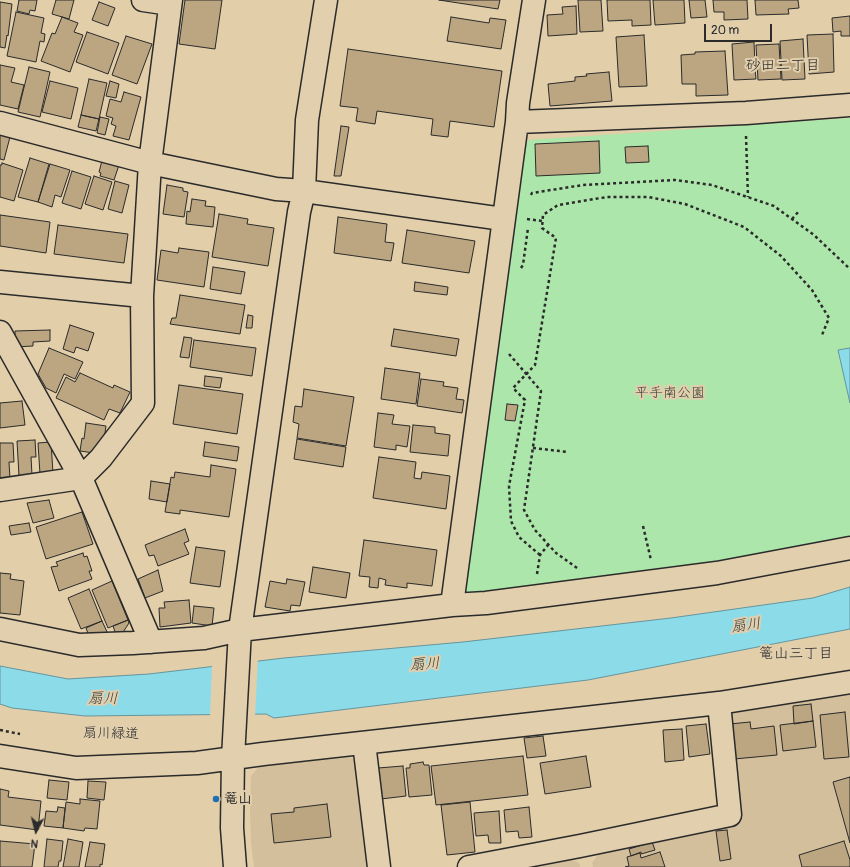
<!DOCTYPE html>
<html>
<head>
<meta charset="utf-8">
<style>
  body { margin:0 }
  #map { position:relative; width:850px; height:867px; overflow:hidden; background:#e2cea9; font-family:Pangolin,sans-serif }
  canvas { display:block }
  .north { position:absolute; left:16px; top:811px; width:40px; height:40px; -webkit-text-stroke:3px #e2cfad; paint-order:stroke; rotate:187deg; font-size:11px; font-weight:700; line-height:16px; text-align:center; color:#2b2b2b }
  .north::after { content:''; display:block; margin:auto; width:14px; height:18px; background:#2b2b2b; clip-path:polygon(50% 0,100% 100%,50% 72%,0 100%) }
  .scale { position:absolute; left:704px; top:24px; width:68px; height:18px; box-sizing:border-box; border:2px solid #2b2b2b; border-top:0; padding-left:5px; font-size:12px; line-height:14px; white-space:nowrap; color:#2b2b2b; -webkit-text-stroke:3px #e2cfad; paint-order:stroke }
</style>
</head>
<body>
<div id="map">
<canvas width="850" height="867"></canvas>
<div class="north">N</div>
<div class="scale">20 m</div>
</div>
<script>
const c = document.querySelector('canvas').getContext('2d');
c.lineJoin = 'round';
function paint(path, color) { c.fillStyle = color; c.fill(path, 'evenodd'); }
const poly = rows => new Path2D(rows.map(r => 'M' + r).join(''));
function stroke(path, color, width, dash) { c.strokeStyle = color; c.lineWidth = width; c.lineCap = dash ? 'butt' : 'round'; c.setLineDash(dash || []); c.stroke(path); }
function drawText(font, color, halo, rows, align = 'center') {
  c.font = font + ' Pangolin,"Klee One",sans-serif'; c.lineWidth = 4; c.setLineDash([]); c.textBaseline = 'middle'; c.strokeStyle = halo; c.fillStyle = color; for (const [text, x, y, turn = 0] of rows) {
    c.save(); c.translate(x, y); c.rotate((+turn || 0) * Math.PI / 180); c.textAlign = isNaN(turn) ? turn : align; if (halo) c.strokeText(text, 0, 0); c.fillText(text, 0, 0); c.restore();
  }
}
const built = poly([
  [850,691,850,867,593,867,592,863,604,846,736,820,731,712],
  [350,757,360,764,373,867,254,867,251,842,250,812,251,776,261,764],
  [563,855,579,863,580,867,505,867]
]);
const green = poly([
  [850,118,850,545,660,577,466,594,461,588,523,147,529,140]
]);
const water = poly([
  [850,348,850,403,838,350,850,348],
  [850,587,850,629,588,680,274,718,266,714,85,716,12,708,0,704,0,666,68,679,149,674,284,658,463,642,671,618,813,598,850,587]
]);
const pier = poly([
  [258,659,255,717,210,717,212,665]
]);
const building = poly([
  [19,0,37,0,35,11,30,10,29,14,17,11,19,0],
  [56,0,74,0,69,19,52,14,56,0],
  [185,0,222,0,215,49,179,44,185,0],
  [439,0,500,0,498,9,439,0],
  [578,0,601,0,603,31,580,32,578,0],
  [607,0,650,0,651,25,632,26,632,20,608,21,607,0],
  [653,0,684,0,685,23,655,25,653,0],
  [689,0,705,0,707,17,691,18,689,0],
  [713,0,747,0,748,19,724,20,724,12,714,12,713,0],
  [755,0,798,0,799,8,788,9,789,14,756,15,755,0],
  [0,2,12,4,8,36,7,35,5,48,0,47,0,2],
  [99,2,115,8,108,26,92,20,99,2],
  [576,6,577,34,548,36,547,15,563,14,562,7,576,6],
  [16,12,44,18,41,33,45,34,44,42,40,41,36,62,7,56,16,12],
  [850,16,850,36,841,36,841,31,833,32,832,18,850,16],
  [62,17,78,23,74,32,83,35,70,72,41,61,52,33,55,34,62,17],
  [451,17,489,23,490,18,506,20,501,49,447,41,451,17],
  [87,32,119,43,108,74,76,62,87,32],
  [833,34,834,72,809,74,807,35,833,34],
  [644,35,647,86,619,87,616,37,644,35],
  [126,36,152,44,137,84,112,75,126,36],
  [803,39,805,79,782,80,780,41,803,39],
  [754,42,755,64,747,64,747,70,755,69,756,79,734,80,732,44,754,42],
  [779,44,781,79,758,80,756,45,779,44],
  [348,49,502,71,494,127,450,121,448,137,431,135,433,119,377,111,375,124,356,121,358,108,340,106,348,49],
  [725,51,728,95,696,96,696,84,682,84,681,55,695,54,695,52,725,51],
  [0,65,15,68,11,82,24,85,18,109,0,105,0,65],
  [29,67,50,72,40,117,18,112,29,67],
  [609,72,612,101,550,106,548,84,575,81,575,77,587,76,586,74,609,72],
  [89,79,107,83,99,119,81,115,89,79],
  [50,81,78,88,71,119,42,112,50,81],
  [110,81,119,84,116,98,106,96,110,81],
  [124,92,141,97,129,140,113,136,116,126,111,124,113,118,106,116,110,99,121,102,124,92],
  [81,115,99,119,96,131,78,127,81,115],
  [100,117,109,119,105,135,97,133,100,117],
  [341,126,349,127,341,176,334,176,341,126],
  [0,135,10,137,4,160,0,159,0,135],
  [599,141,600,173,536,176,535,144,599,141],
  [648,146,649,162,626,163,625,147,648,146],
  [103,157,120,162,114,180,100,176,101,173,99,172,103,157],
  [30,158,49,164,38,202,18,197,30,158],
  [2,163,23,170,14,201,0,197,0,165,2,165,2,163],
  [50,164,70,170,61,197,55,195,52,207,38,202,50,164],
  [72,171,91,177,81,209,62,203,72,171],
  [94,176,112,182,103,210,85,204,94,176],
  [115,181,129,185,122,213,108,209,115,181],
  [167,185,183,188,183,191,188,192,184,217,163,214,167,185],
  [192,199,206,201,205,206,215,207,213,227,186,224,187,211,190,212,192,199],
  [219,214,248,219,247,224,274,228,268,266,212,257,219,214],
  [0,215,50,222,46,253,0,246,0,215],
  [338,217,387,224,385,242,394,243,391,261,334,253,338,217],
  [58,225,128,234,124,263,54,254,58,225],
  [407,230,475,241,469,273,402,263,407,230],
  [179,248,209,252,204,287,157,280,161,250,178,253,179,248],
  [213,267,245,272,241,294,210,289,213,267],
  [415,282,448,287,447,295,414,291,415,282],
  [180,295,245,305,240,334,170,324,172,318,176,318,180,295],
  [248,315,253,316,252,328,246,328,248,315],
  [70,325,94,333,88,351,76,347,74,353,63,349,70,325],
  [394,329,459,339,456,356,391,346,394,329],
  [50,330,50,341,33,342,33,346,15,347,15,331,50,330],
  [184,337,192,338,189,358,180,357,184,337],
  [194,340,256,348,252,376,190,367,194,340],
  [49,348,83,362,75,379,64,374,56,393,46,388,38,374,49,348],
  [385,368,420,373,416,404,381,399,385,368],
  [80,373,113,388,114,385,130,392,120,413,109,409,104,420,56,398,66,377,75,382,80,373],
  [205,376,222,378,220,388,204,386,205,376],
  [421,379,444,382,443,386,458,388,456,399,464,400,462,413,417,406,421,379],
  [179,385,243,394,237,434,173,424,179,385],
  [304,389,354,397,346,446,297,438,299,424,293,422,295,406,302,407,304,389],
  [22,401,25,425,0,428,0,403,22,401],
  [507,404,518,405,515,421,505,420,507,404],
  [378,413,394,415,392,424,410,426,407,447,396,445,396,450,374,447,378,413],
  [86,423,106,426,104,440,94,453,80,451,82,438,84,439,86,423],
  [413,425,435,427,435,433,450,435,448,456,410,452,413,425],
  [297,439,346,447,343,467,294,459,297,439],
  [35,440,36,457,31,457,32,475,19,476,17,441,35,440],
  [51,442,53,473,40,474,38,443,51,442],
  [205,442,239,447,237,461,203,456,205,442],
  [0,443,13,443,14,462,9,462,10,479,0,479,0,443],
  [379,457,416,462,414,478,421,479,422,472,450,476,446,509,373,498,379,457],
  [211,465,236,469,229,517,180,510,180,514,165,512,171,477,174,478,175,472,210,477,211,465],
  [151,481,170,484,167,502,149,499,151,481],
  [49,500,54,518,33,523,27,503,49,500],
  [82,512,93,544,46,559,36,527,82,512],
  [29,523,31,532,11,535,9,526,29,523],
  [185,529,189,541,184,543,189,554,158,566,154,555,149,556,145,545,185,529],
  [364,540,437,550,432,586,407,583,407,588,385,585,386,580,379,578,378,588,369,587,370,577,359,576,364,540],
  [196,547,225,551,220,587,190,583,196,547],
  [83,553,84,557,87,556,92,571,89,571,92,579,59,591,51,567,58,566,56,562,83,553],
  [313,567,350,573,346,598,309,592,313,567],
  [158,570,163,591,145,598,138,579,158,570],
  [0,573,11,574,10,579,24,581,20,615,0,613,0,573],
  [287,579,305,582,300,606,291,605,290,611,265,607,270,581,286,584,287,579],
  [112,581,128,620,108,628,92,590,112,581],
  [89,589,102,621,81,629,68,598,89,589],
  [189,600,191,623,160,627,159,608,165,608,164,602,189,600],
  [194,606,214,608,212,626,192,623,194,606],
  [128,620,129,623,118,640,113,626,128,620],
  [102,621,109,636,89,636,86,628,102,621],
  [811,704,813,721,794,724,793,706,811,704],
  [845,712,849,757,824,759,820,715,845,712],
  [813,721,816,747,783,751,780,725,813,721],
  [750,722,751,729,774,726,777,755,734,759,730,724,750,722],
  [706,724,710,754,689,757,686,726,706,724],
  [682,729,684,760,665,762,663,730,682,729],
  [543,736,546,756,527,758,524,738,543,736],
  [523,756,528,795,436,805,431,766,523,756],
  [586,756,591,787,545,794,540,763,586,756],
  [423,762,424,765,429,765,432,795,409,797,406,768,410,768,410,764,423,762],
  [403,766,406,796,381,799,378,768,403,766],
  [850,777,850,843,833,782,850,777],
  [49,780,69,782,67,800,47,798,49,780],
  [88,781,106,782,104,800,87,798,88,781],
  [0,789,9,791,8,797,41,801,38,830,0,825,0,789],
  [80,799,100,801,97,829,85,828,84,831,63,828,66,802,80,804,80,799],
  [470,802,475,852,447,855,441,805,470,802],
  [327,804,331,837,274,843,271,814,294,812,294,808,327,804],
  [58,807,65,808,63,828,44,826,46,811,57,812,58,807],
  [529,807,532,837,519,838,518,831,506,832,504,810,529,807],
  [499,811,501,843,489,843,488,835,476,836,474,813,499,811],
  [727,830,731,859,720,861,716,831,727,830],
  [47,839,63,841,61,861,59,861,58,867,44,867,47,839],
  [68,839,83,842,79,867,63,867,68,839],
  [0,841,35,844,32,867,0,867,0,841],
  [844,841,850,860,850,867,802,867,799,855,844,841],
  [90,842,105,844,102,865,100,864,100,867,85,867,90,842],
  [652,842,655,850,641,854,641,852,631,856,629,849,652,842],
  [660,852,665,867,625,867,629,866,627,857,640,853,641,858,660,852]
]);
const path = poly([
  [746,136,748,197],
  [531,195,532,193,583,185,675,180,712,185,774,206,814,235,850,269],
  [527,219,542,221],
  [792,219,799,211],
  [521,268,523,265,528,228],
  [509,354,541,391,524,510,535,530,556,553,577,568],
  [533,448,568,452],
  [643,526,651,560],
  [540,555,519,537,511,521,509,486,525,400,513,388,535,365,556,238,542,228,543,215,558,205,607,197,648,197,685,204,744,227,781,256,812,290,829,318,822,335],
  [537,574,540,555,548,545],
  [0,730,20,734]
]);
const minor = poly([
  [143,0,170,4],
  [517,122,746,113,850,105],
  [0,123,150,163,276,189,304,191,503,219],
  [0,282,142,296],
  [0,332,81,478,151,642],
  [0,490,81,478,101,458,143,403,142,296,150,163,171,0],
  [452,605,517,122,518,103,534,0],
  [0,629,79,645,133,643,204,638,240,630,452,605,486,603,717,573,850,548],
  [364,743,379,867],
  [0,756,76,768,197,763,263,754,719,703,850,682],
  [235,867,232,828,233,758,240,630,299,212,304,191,307,120,326,0],
  [469,867,580,846,730,815,719,703]
]);
const markers = [
  [216,799,4,"#1f6fb2"]
];
const parkNames = [
  ["平手南公園",670,393]
];
const streetNames = [
  ["扇川緑道",111,734,1]
];
const poiNames = [
  ["篭山",224,799]
];
const neighbourhoodNames = [
  ["砂田二丁目",783,66],
  ["篭山三丁目",796,654]
];
const waterNames = [
  ["扇川",746,626,-8],
  ["扇川",425,665,-4],
  ["扇川",103,699]
];
paint(built, '#d3bf9b');
paint(green, '#ace6aa');
paint(water, '#8cdbe9');
stroke(water, '#65959d', 1);
paint(pier, '#e2cea9');
paint(building, '#bba681');
stroke(building, '#2b2b2b', 1);
stroke(minor, '#2b2b2b', 25);
stroke(path, '#2b2b2b', 2.5, [3, 3]);
stroke(minor, '#e2cfad', 22);
for (const [x, y, r, color] of markers) { const dot = new Path2D(); dot.arc(x, y, r, 0, 2 * Math.PI); c.fillStyle = color; c.fill(dot); stroke(dot, '#e2cfad', 1.5); }
drawText('14px', '#383e38', '#e2cfad', parkNames);
drawText('14px', '#2b2b2b', '#e2cfad', streetNames);
drawText('bold 14px', '#2b2b2b', '#e2cfad', poiNames, 'left');
drawText('15px', '#2b2b2b', '#e2cfad', neighbourhoodNames);
drawText('italic 15px', '#353d3e', '#e2cfad', waterNames);
</script>
</body>
</html>
